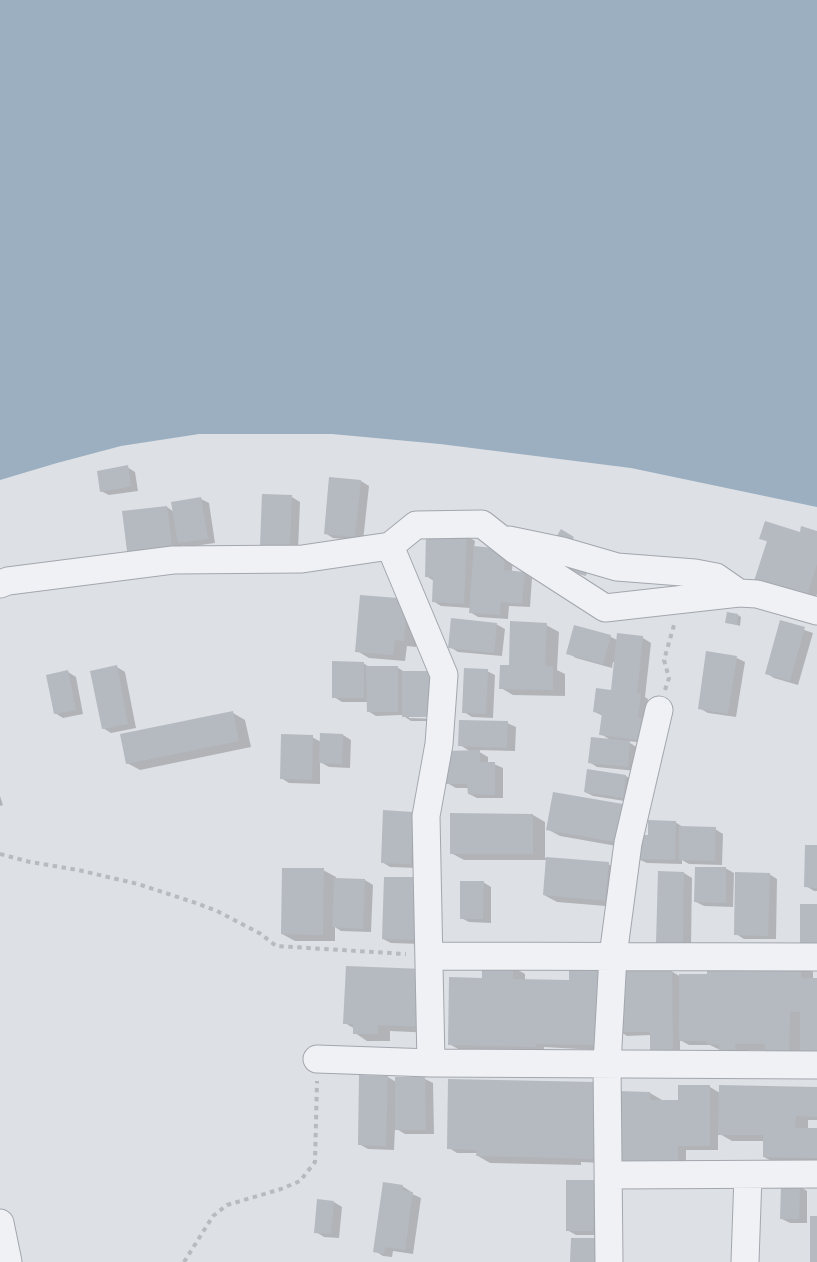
<!DOCTYPE html>
<html>
<head>
<meta charset="utf-8">
<style>
  body { margin:0 }
  canvas { display:block; background:#dde0e5 }
</style>
</head>
<body>
<canvas width="817" height="1262"></canvas>
<script>
const c = document.querySelector('canvas').getContext('2d');
c.lineJoin = 'round';
function paint(path, color) { c.fillStyle = color; c.fill(path, 'evenodd'); }
const poly = rows => new Path2D(rows.map(r => 'M' + r).join(''));
function stroke(path, color, width, dash) { c.strokeStyle = color; c.lineWidth = width; c.lineCap = dash ? 'butt' : 'round'; c.setLineDash(dash || []); c.stroke(path); }
const water = poly([
  [0,0,817,0,817,507,631,468,440,444,332,434,199,434,121,446,57,463,0,480]
]);
const shadow = poly([
  [127,467,135,472,138,491,109,495,101,491],
  [361,481,369,486,363,541,333,538,325,533],
  [292,497,300,502,298,551,270,550],
  [201,499,209,503,215,543,187,547,183,545,185,560,130,558,167,507,174,512],
  [817,532,817,594,815,600,764,585,768,542,761,538],
  [467,536,475,541,474,548,513,555,512,572,524,573,532,578,530,607,509,606,508,619,478,617,470,612,470,608,441,606,433,601,434,581,426,576],
  [397,600,419,614,416,647,407,646,405,661,369,658,357,651],
  [738,615,741,617,740,626,727,622],
  [781,622,813,633,798,685,774,678,766,673],
  [496,624,505,629,502,656,458,652,450,647],
  [546,625,559,632,557,670,565,674,565,696,513,695,501,688,510,666],
  [575,627,611,637,617,640,618,635,643,638,651,643,645,697,648,699,646,722,647,743,627,741,638,748,636,771,597,767,589,762,612,741,601,734,603,716,595,712,612,692,615,662,613,662,612,668,576,658,568,653],
  [737,658,745,662,736,717,708,713,699,708],
  [334,663,363,663,371,668,397,667,406,673,435,672,443,677,443,721,411,721,402,715,376,716,368,711,368,702,342,702,334,697],
  [409,715,443,716,443,719,409,718],
  [117,667,125,672,136,728,111,733,103,728],
  [487,671,495,675,493,718,472,717,464,712],
  [68,672,76,677,83,714,63,718,55,713],
  [233,713,245,720,251,747,140,770,127,763],
  [507,723,516,727,515,751,476,750,488,757,488,764,494,764,503,768,503,798,477,798,469,794,469,788,456,788,447,783,471,752,460,745],
  [343,735,351,740,350,768,329,767,320,762,320,784,289,783,281,778,312,737,321,742],
  [589,770,626,776,634,781,631,802,593,796,585,792],
  [0,796,3,805,0,806],
  [622,805,635,813,628,848,560,836,547,829],
  [384,812,421,818,418,868,390,867,382,862],
  [452,815,533,815,545,822,545,858,608,864,621,871,618,907,557,902,544,895,547,860,464,860,451,853],
  [675,822,683,827,715,829,723,834,722,865,689,864,682,860,682,864,647,863,638,859,650,836],
  [817,846,817,891,814,891,806,886],
  [725,868,734,873,733,907,704,906,696,902],
  [323,870,336,877,336,879,365,880,373,885,371,932,341,931,335,927,335,941,295,941,282,934],
  [660,873,684,873,692,878,691,947,666,947,658,942],
  [769,874,777,879,776,939,744,939,736,934],
  [415,879,421,944,391,943,383,939],
  [483,882,491,887,491,923,469,922,461,918],
  [800,965,813,972,813,980,817,980,817,1055,810,1055,802,1050,801,1062,766,1050,747,1050,748,1059,720,1050,710,1045,689,1045,680,1040,680,1057,651,1035,627,1036,619,1031,671,971,681,977,709,976],
  [347,967,434,1033,390,1031,390,1041,367,1041,355,1033,355,1029,345,1023],
  [513,967,525,974,525,981,613,1051,544,1047,544,1050,462,1051,449,1044,483,980],
  [388,1077,396,1082,425,1079,433,1083,434,1134,405,1134,395,1128,394,1150,368,1149,359,1144],
  [450,1081,602,1163,581,1162,581,1165,490,1163,478,1156,478,1153,457,1153,449,1148],
  [710,1087,720,1093,817,1089,817,1120,808,1120,808,1129,817,1129,817,1162,777,1164,764,1157,765,1141,732,1141,718,1133,718,1150,686,1150,686,1170,631,1172,650,1093,662,1100,680,1101],
  [593,1182,601,1186,601,1235,576,1235,567,1230],
  [402,1186,410,1191,410,1193,421,1198,413,1254,393,1251,392,1257,383,1256,375,1251],
  [799,1186,807,1191,807,1223,790,1223,782,1219],
  [334,1202,342,1207,339,1238,324,1237,316,1232]
]);
const building = poly([
  [128,465,131,486,100,492,97,471],
  [329,477,361,480,355,537,324,534],
  [262,494,292,495,290,547,260,546],
  [201,497,208,539,178,543,171,502],
  [167,506,173,554,128,559,122,511],
  [765,521,800,532,801,526,817,531,817,564,807,597,754,581,767,541,759,539],
  [561,529,574,537,569,547,555,539],
  [426,533,467,535,464,604,432,602,433,577,425,577],
  [474,546,505,549,504,570,525,572,522,604,501,602,500,615,469,613],
  [574,561,589,564,586,576,571,572],
  [360,595,398,598,397,604,407,605,404,641,395,640,393,655,355,652],
  [727,612,738,614,737,625,725,623],
  [451,618,497,623,494,653,448,648],
  [780,620,805,627,790,681,765,674],
  [510,621,547,623,545,666,553,666,553,690,499,689,500,665,509,665],
  [574,625,611,635,603,664,566,654],
  [617,633,643,636,637,693,641,693,638,718,642,718,639,740,599,735,602,713,593,712,596,688,611,690],
  [706,651,737,656,728,714,698,709],
  [332,661,364,662,364,698,332,698],
  [117,665,128,724,102,729,90,671],
  [366,666,398,666,398,712,367,712],
  [464,668,488,669,486,714,462,713],
  [68,670,76,710,54,714,46,675],
  [402,671,435,671,435,717,402,717],
  [233,711,239,741,126,764,120,734],
  [459,720,508,721,507,748,458,746],
  [320,733,343,734,342,764,319,763],
  [281,734,313,735,312,780,280,779],
  [591,737,630,741,628,767,588,763],
  [480,750,480,762,495,762,495,795,468,794,467,784,446,784,446,751],
  [587,769,626,775,623,798,584,792],
  [553,792,623,804,616,842,546,830],
  [383,810,413,812,411,864,381,863],
  [450,813,533,814,533,854,450,854],
  [648,820,676,821,675,860,637,859,638,835,648,835],
  [679,826,716,827,715,861,679,860],
  [805,845,817,845,817,888,804,887],
  [546,857,609,862,605,901,543,895],
  [695,867,726,867,726,903,694,902],
  [282,868,324,868,323,935,281,934],
  [658,871,684,872,683,943,656,943],
  [735,872,770,873,768,936,734,935],
  [384,877,415,877,414,940,382,939],
  [334,878,365,879,363,929,332,927],
  [460,881,484,881,483,919,460,919],
  [800,904,817,904,817,951,800,950],
  [801,963,801,978,817,978,817,1051,800,1051,800,1012,790,1012,789,1056,765,1056,765,1044,735,1044,736,1053,719,1052,719,1045,707,1044,706,1041,679,1041,679,974,707,974,707,968],
  [482,965,513,965,513,979,569,980,569,965,603,965,601,1045,536,1044,536,1047,448,1045,449,977,482,978],
  [346,966,424,969,421,1027,378,1025,378,1034,353,1034,353,1024,343,1024],
  [616,970,672,970,673,1053,650,1053,650,1032,617,1032],
  [359,1075,388,1076,386,1146,358,1145],
  [395,1077,425,1077,426,1130,395,1130],
  [448,1079,596,1082,595,1159,476,1156,477,1150,447,1149],
  [678,1085,710,1085,710,1146,678,1146,678,1167,617,1166,617,1091,650,1092,650,1100,678,1100],
  [719,1085,817,1087,817,1117,796,1116,795,1128,817,1128,817,1158,763,1157,763,1135,718,1135],
  [566,1180,594,1180,593,1231,566,1231],
  [383,1182,403,1185,402,1190,413,1192,405,1250,385,1247,384,1254,373,1252],
  [781,1185,800,1185,799,1219,780,1219],
  [317,1199,334,1201,331,1234,314,1233],
  [810,1216,817,1216,817,1262,810,1262],
  [571,1238,596,1238,596,1262,570,1262]
]);
const path = poly([
  [665,690,669,678,664,660,674,625],
  [0,854,30,862,78,870,138,884,193,902,217,911,261,934,276,946,406,954],
  [184,1262,213,1216,227,1205,281,1189,300,1181,315,1162,317,1081]
]);
const street = poly([
  [509,540,562,551,617,567,695,573,716,577,739,593],
  [390,546,444,675,439,744,426,816,431,1063],
  [0,584,8,581,173,560,302,559,390,546,416,525,482,524,515,550,605,608,739,593,757,594,817,611],
  [430,956,817,957],
  [317,1059,431,1063,817,1065],
  [609,1175,817,1174],
  [0,1223,8,1262],
  [609,1262,607,1064,613,956,628,843,659,710],
  [745,1262,748,1175]
]);
paint(water, '#9bafc1');
paint(shadow, '#0003');
paint(building, '#b5bac1');
stroke(street, '#a3a7ae', 29);
stroke(path, '#b7bbc0', 4, [4.5, 4.5]);
stroke(street, '#eff1f4', 27);
</script>
</body>
</html>
